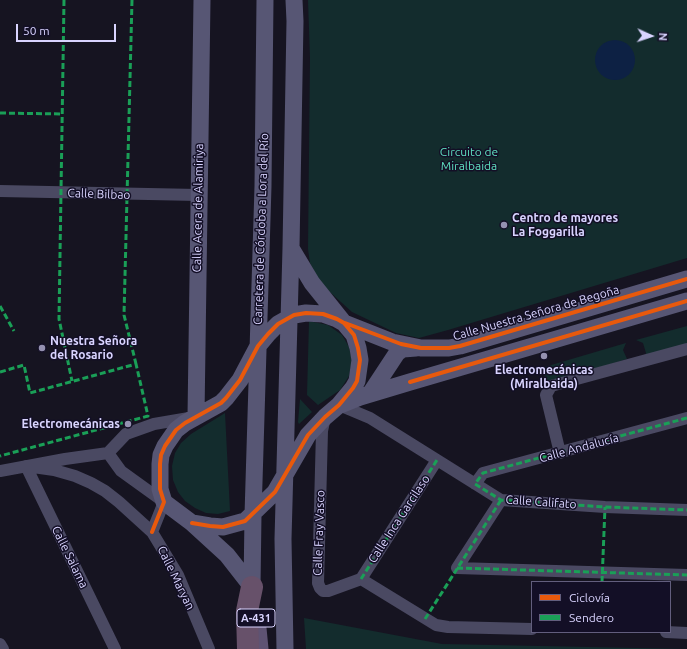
<!DOCTYPE html>
<html>
<head>
<meta charset="utf-8">
<style>
  body { margin:0 }
  #map { position:relative; width:687px; height:649px; overflow:hidden; background:#161421; font-family:Ubuntu,sans-serif }
  canvas { display:block }
  .legend { position:absolute; left:531px; top:581px; width:140px; height:52px; box-sizing:border-box; background:#130f26; border:1px solid #625e7d; margin:0; padding:5px 7px; list-style:none; font-size:12px; color:#d9d4ff }
  .legend li { display:flex; align-items:center; gap:8px; height:20px }
  .legend b { width:20px; border:1px solid #625e7d }
  .north { position:absolute; left:631px; top:16px; width:40px; height:40px; -webkit-text-stroke:3px #130f26; paint-order:stroke; rotate:93deg; font-size:11px; font-weight:700; line-height:16px; text-align:center; color:#d9d4ff }
  .north::after { content:''; display:block; margin:auto; width:14px; height:18px; background:#d9d4ff; clip-path:polygon(50% 0,100% 100%,50% 72%,0 100%) }
  .scale { position:absolute; left:16px; top:24px; width:100px; height:18px; box-sizing:border-box; border:2px solid #d9d4ff; border-top:0; padding-left:5px; font-size:12px; line-height:14px; white-space:nowrap; color:#d9d4ff; -webkit-text-stroke:3px #130f26; paint-order:stroke }
</style>
</head>
<body>
<div id="map">
<canvas width="687" height="649"></canvas>
<ul class="legend">
<li><b style="height:5px;background:#e8590c"></b>Ciclovía</li>
<li><b style="height:5px;background:#1a9f57"></b>Sendero</li>
</ul>
<div class="north">N</div>
<div class="scale">50 m</div>
</div>
<script>
const c = document.querySelector('canvas').getContext('2d');
c.lineJoin = 'round';
function paint(path, color) { c.fillStyle = color; c.fill(path, 'evenodd'); }
const poly = rows => new Path2D(rows.map(r => 'M' + r).join(''));
function stroke(path, color, width, dash) { c.strokeStyle = color; c.lineWidth = width; c.lineCap = dash ? 'butt' : 'round'; c.setLineDash(dash || []); c.stroke(path); }
function drawText(font, color, halo, rows, align = 'center') {
  c.font = font + ' Ubuntu,sans-serif'; c.lineWidth = 3; c.setLineDash([]); c.textBaseline = 'middle'; c.strokeStyle = halo; c.fillStyle = color; for (const [text, x, y, turn = 0] of rows) {
    c.save(); c.translate(x, y); c.rotate((+turn || 0) * Math.PI / 180); c.textAlign = isNaN(turn) ? turn : align; if (halo) c.strokeText(text, 0, 0); c.fillText(text, 0, 0); c.restore();
  }
}
const green = poly([
  [308,0,687,0,687,258,448,330,419,338,396,333,352,312,321,284,310,263,308,249,310,58],
  [309,321,328,325,342,335,349,347,352,360,349,376,340,390,318,405,307,395],
  [687,326,687,346,644,359,646,353,643,343,636,340],
  [626,343,623,350,627,359,548,384,541,368],
  [300,399,312,412,299,424,298,422],
  [225,413,230,511,218,514,206,513,195,508,185,501,178,492,173,480,172,466,175,453,181,443,191,434],
  [304,618,442,644,687,649,306,649]
]);
const water = poly([
  '595 60a20 20 0 1 1 40 0a20 20 0 1 1-40 0Z'
]);
const street = poly([
  [0,191,198,195],
  [339,405,370,418,501,500,605,507,687,510],
  [325,417,322,431,318,583,320,588,323,591,328,591,361,579],
  [108,453,121,471,164,502,152,532],
  [560,453,546,395,551,386,687,349],
  [26,466,54,470,75,476,91,483,105,491,119,502,152,532,178,575,209,649],
  [26,466,115,649],
  [0,471,65,459,108,453,126,434,154,424,189,418],
  [475,484,483,473,687,418],
  [457,568,687,575],
  [457,568,501,500],
  [361,579,436,625,448,627,532,629],
  [361,579,437,460],
  [666,632,687,633],
  [0,644,3,649]
]);
const secondary = poly([
  [291,248,312,283,344,323,392,342,421,348,449,348,460,346,687,279],
  [370,394,397,353,403,349,416,348],
  [340,405,360,397,410,382,687,301],
  [196,416,202,0],
  [192,523,210,526,223,527,245,521,275,492,308,435,325,417,339,405,353,388,357,381,360,360,358,348,354,335,344,323,337,319,323,314,306,313,294,315,278,324,268,334,258,346,240,380,226,398,221,403,185,423,176,430,165,446,161,455,160,464,160,489,164,502,192,523,227,555,252,587],
  [252,587,253,515,263,186,265,0],
  [285,649,283,539,291,248,295,21,294,0]
]);
const primary = poly([
  [256,618,259,649]
]);
const highway = poly([
  [248,649,247,611,252,587]
]);
const quiet = poly([
  [64,0,59,319,72,381],
  [132,0,124,315,136,364],
  [0,113,62,114],
  [0,306,14,331],
  [0,372,24,365,30,393,136,364,148,416,0,456],
  [687,418,483,473,475,484,501,500,605,507,687,510],
  [457,568,687,575],
  [361,579,437,460],
  [602,582,605,507],
  [425,619,501,500]
]);
const cycleway = poly([
  [345,323,401,344,421,348,449,348,460,346,687,279],
  [410,382,687,301],
  [152,532,164,502,160,489,160,464,161,455,165,446,176,430,185,423,221,403,226,398,240,380,258,346,268,334,278,324,294,315,306,313,323,314,337,319,344,323,354,335,358,348,360,360,357,381,353,388,339,405,325,417,308,435,275,492,245,521,223,527,210,526,192,523]
]);
const markers = [
  [504,225,4,"#9591b1"],
  [42,348,4,"#9591b1"],
  [544,356,4,"#9591b1"],
  [128,424,4,"#9591b1"]
];
const shields = [
  [256,618,38]
];
const shieldNames = [
  ["A-431",256,618]
];
const parkNames = [
  ["Circuito de",469,152],
  ["Miralbaida",469,166]
];
const streetNames = [
  ["Calle Bilbao",99,194,2],
  ["Calle Acera de Alamiriya",198,208,-89],
  ["Carretera de Córdoba a Lora del Río",261,229,-88],
  ["Calle Nuestra Señora de Begoña",536,313,-16],
  ["Calle Andalucía",579,448,-15],
  ["Calle Califato",541,502,4],
  ["Calle Inca Garcilaso",399,519,-57],
  ["Calle Fray Vasco",319,533,-88],
  ["Calle Salama",70,557,64],
  ["Calle Maryan",176,578,64]
];
const poiNames = [
  ["Centro de mayores",512,218],
  ["La Foggarilla",512,232],
  ["Nuestra Señora",50,341],
  ["del Rosario",50,355],
  ["Electromecánicas",544,370,"center"],
  ["(Miralbaida)",544,384,"center"],
  ["Electromecánicas",120,424,"right"]
];
paint(green, '#132c2d');
paint(water, '#0d2144');
stroke(street, '#4a4962', 12);
stroke(secondary, '#575674', 17);
stroke(primary, '#5e5373', 19);
stroke(highway, '#67516a', 22);
stroke(quiet, '#1a9f57', 3, [6, 3]);
stroke(cycleway, '#e8590c', 4);
for (const [x, y, r, color] of markers) { const dot = new Path2D(); dot.arc(x, y, r, 0, 2 * Math.PI); c.fillStyle = color; c.fill(dot); stroke(dot, '#130f26', 1.5); }
for (const [x, y, w] of shields) { const box = new Path2D(); box.roundRect(x - w / 2, y - 9, w, 18, 3); c.fillStyle = '#130f26'; c.fill(box); stroke(box, '#d9d4ff', 1); }
drawText('bold 11px', '#d9d4ff', null, shieldNames);
drawText('12px', '#5fe0c0', '#130f26', parkNames);
drawText('12px', '#d9d4ff', '#130f26', streetNames);
drawText('bold 12px', '#d9d4ff', '#130f26', poiNames, 'left');
</script>
</body>
</html>
